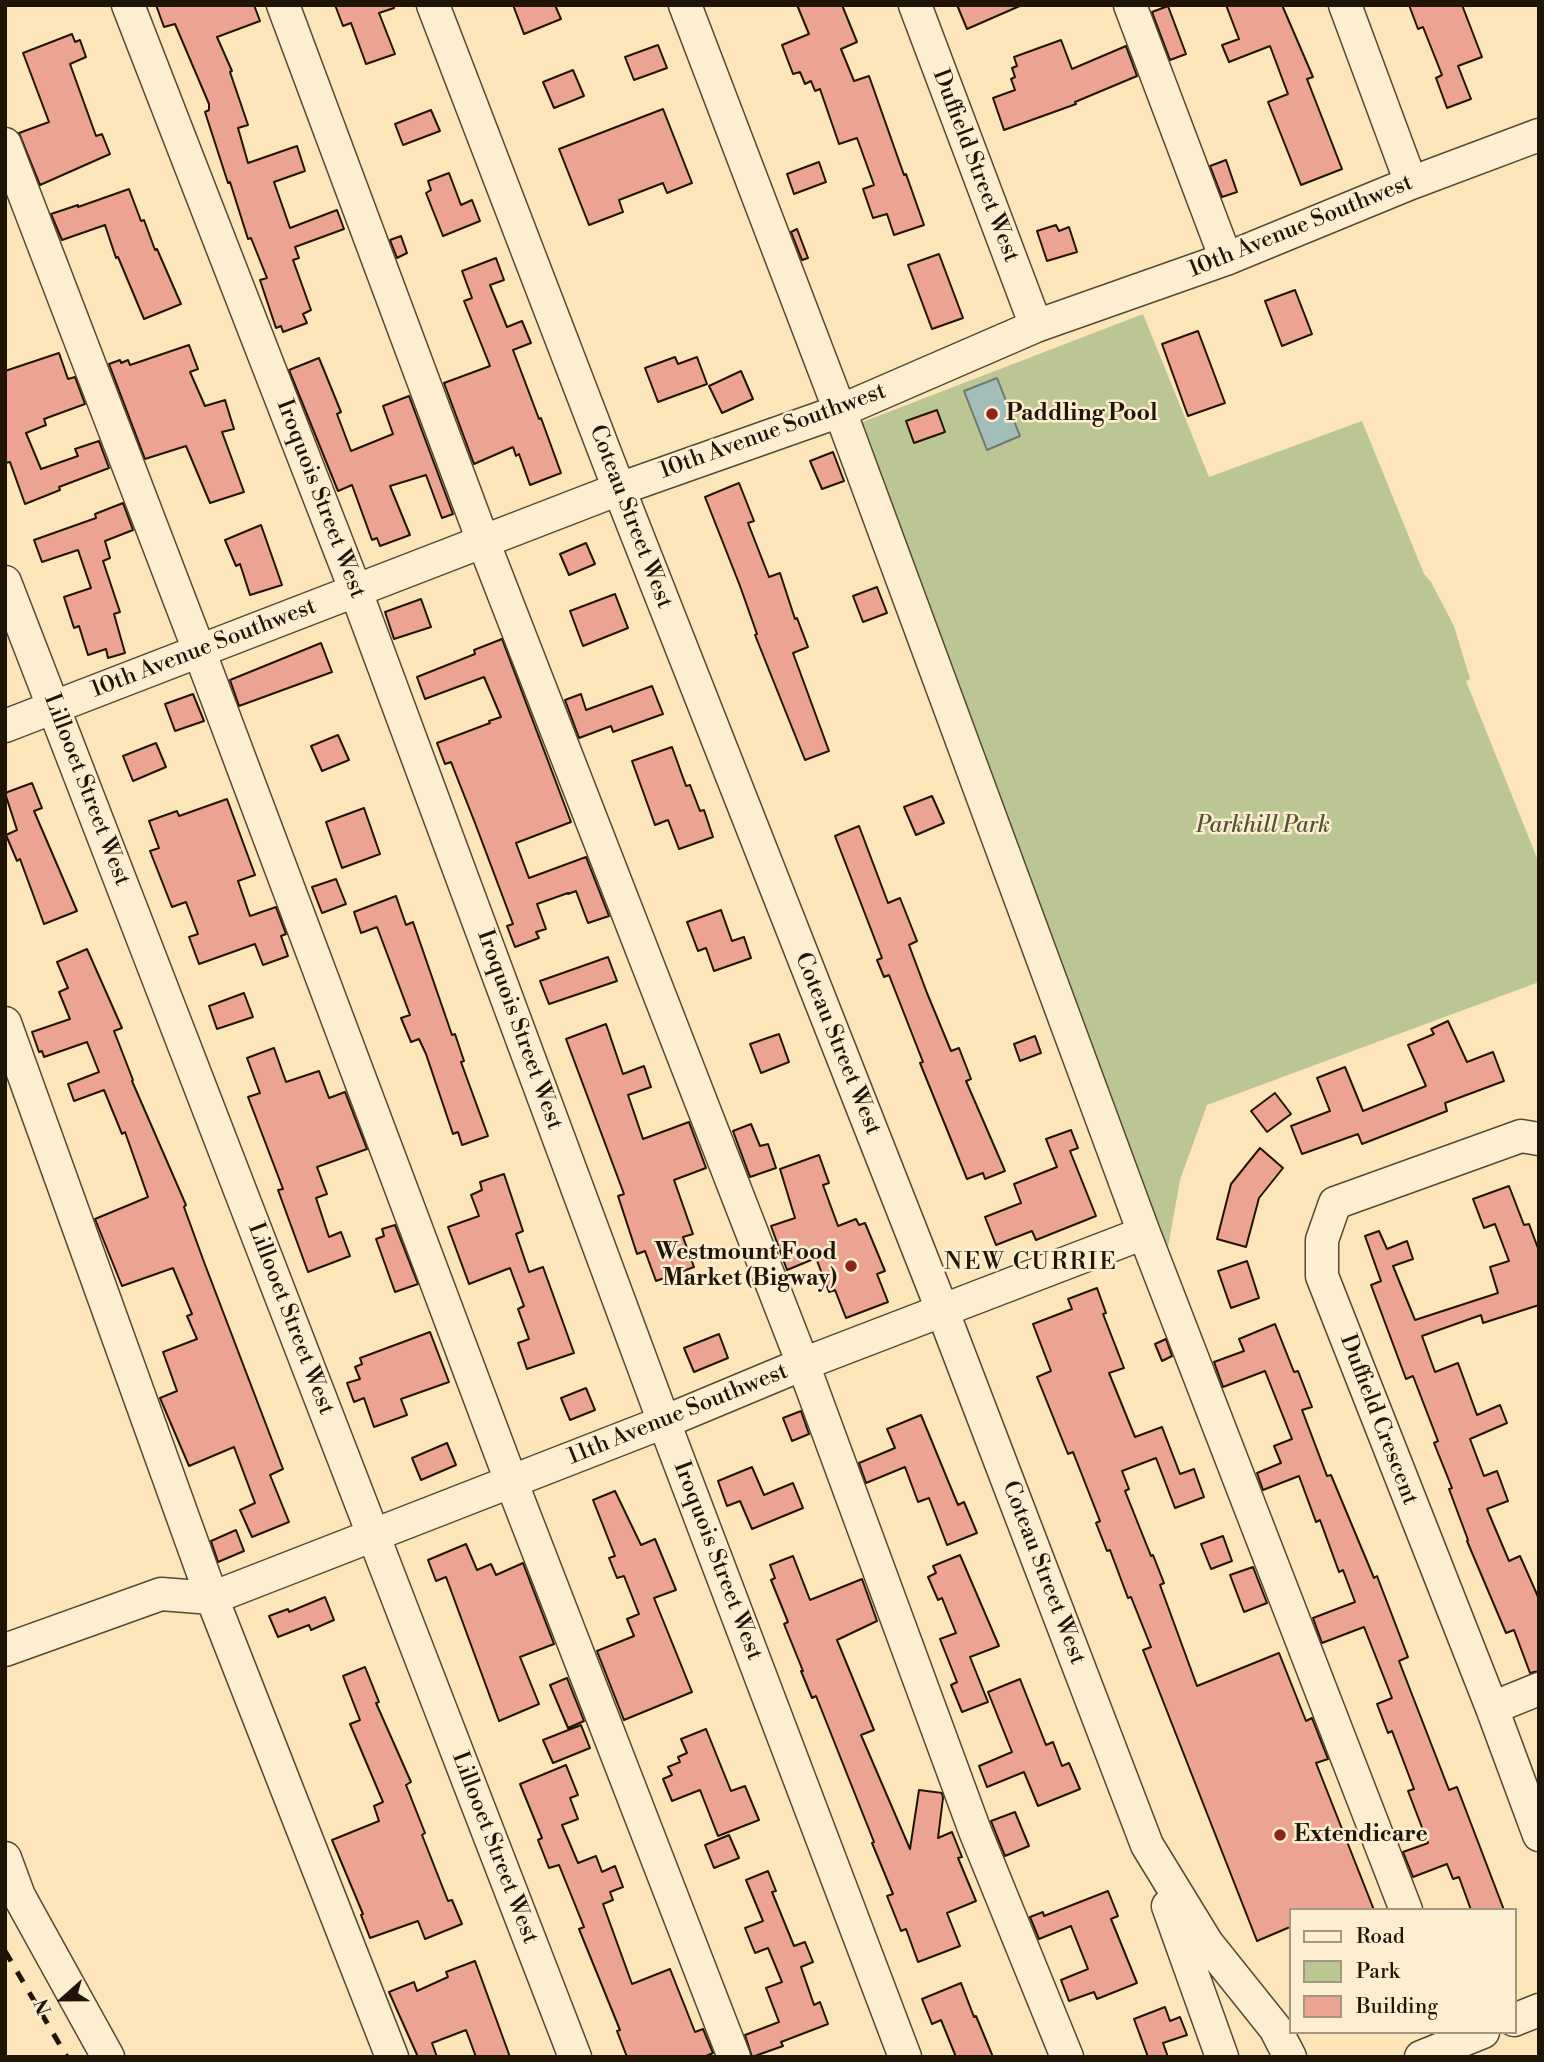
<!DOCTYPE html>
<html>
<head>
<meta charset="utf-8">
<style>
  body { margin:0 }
  #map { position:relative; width:1544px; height:2062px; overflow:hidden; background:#fce5b8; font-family:"Libre Bodoni",serif }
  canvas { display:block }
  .frame { position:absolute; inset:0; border:7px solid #1f1406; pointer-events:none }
  .legend { position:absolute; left:1289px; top:1908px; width:228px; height:126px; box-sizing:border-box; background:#fdeed1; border:2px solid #a49780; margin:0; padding:9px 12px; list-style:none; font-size:21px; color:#1f1406 }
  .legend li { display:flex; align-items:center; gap:14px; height:35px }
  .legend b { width:35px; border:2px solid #a49780 }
  .north { position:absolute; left:28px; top:1964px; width:70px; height:70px; -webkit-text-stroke:5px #fdeed1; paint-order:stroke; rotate:249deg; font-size:19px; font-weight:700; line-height:28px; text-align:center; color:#1f1406 }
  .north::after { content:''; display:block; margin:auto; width:24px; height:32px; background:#1f1406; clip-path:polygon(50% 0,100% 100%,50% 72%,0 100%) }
</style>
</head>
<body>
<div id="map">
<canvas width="1544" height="2062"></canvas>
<div class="frame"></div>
<ul class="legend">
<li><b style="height:9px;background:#fdeed1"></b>Road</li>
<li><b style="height:19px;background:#bbc692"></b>Park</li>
<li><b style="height:19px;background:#eca392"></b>Building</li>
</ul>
<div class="north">N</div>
</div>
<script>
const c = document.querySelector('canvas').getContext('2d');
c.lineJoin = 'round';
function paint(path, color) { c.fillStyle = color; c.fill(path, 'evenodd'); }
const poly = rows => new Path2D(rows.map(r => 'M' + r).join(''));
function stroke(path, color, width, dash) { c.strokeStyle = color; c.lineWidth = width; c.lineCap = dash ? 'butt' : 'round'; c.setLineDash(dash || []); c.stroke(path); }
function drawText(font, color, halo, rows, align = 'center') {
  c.font = font + ' "Libre Bodoni",serif'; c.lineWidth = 5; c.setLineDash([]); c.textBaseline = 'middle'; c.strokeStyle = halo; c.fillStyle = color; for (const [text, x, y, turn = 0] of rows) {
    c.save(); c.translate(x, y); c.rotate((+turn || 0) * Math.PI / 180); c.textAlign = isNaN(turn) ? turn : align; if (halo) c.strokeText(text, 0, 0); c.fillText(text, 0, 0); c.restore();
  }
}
const green = poly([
  [1143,314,1209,477,1362,421,1424,574,1431,582,1454,626,1470,679,1466,681,1539,863,1539,982,1207,1105,1180,1180,1167,1253,852,426]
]);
const water = poly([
  [997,378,1020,436,987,450,964,391,997,378]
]);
const building = poly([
  [156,5,254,5,260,21,217,37,232,71,230,72,248,125,238,128,248,163,297,146,305,171,274,182,290,228,337,210,344,229,295,247,299,258,293,260,311,310,303,314,307,323,283,332,281,326,276,328,260,280,267,278,251,238,248,239,230,182,228,183,205,112,209,110,209,104,175,24,164,27,156,5],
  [335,5,394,5,394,8,379,13,395,54,366,64,351,23,343,26,335,5],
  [513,5,555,5,561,19,524,34,513,5],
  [797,5,842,5,857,42,841,49,854,81,869,76,904,175,906,174,924,225,894,235,887,214,873,218,863,189,874,185,857,138,839,144,820,89,815,91,811,81,805,84,800,72,793,74,782,45,809,34,797,5],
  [957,5,1022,5,967,29,957,5],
  [1226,5,1282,5,1313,77,1307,79,1342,169,1301,185,1268,102,1288,94,1270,46,1229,62,1222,45,1239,39,1226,5],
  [1409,5,1462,5,1482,57,1458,66,1471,99,1447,108,1436,78,1442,75,1423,27,1418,29,1409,5],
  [1168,6,1186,54,1170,60,1152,12,1168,6],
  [72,34,75,42,80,40,86,57,70,64,96,136,102,134,110,154,40,185,19,133,49,122,23,53,72,34],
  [1061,40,1072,69,1126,46,1137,76,1075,102,1076,104,1004,130,993,98,1015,90,1011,79,1015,77,1012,68,1017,66,1014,57,1061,40],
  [658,45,667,68,634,80,625,57,658,45],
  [573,70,584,96,554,108,543,82,573,70],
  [663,109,692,183,667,193,663,183,619,200,623,212,589,225,559,149,663,109],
  [431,110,440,131,403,145,395,124,431,110],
  [1226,160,1237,192,1222,197,1210,166,1226,160],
  [819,162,826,182,794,194,787,174,819,162],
  [449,173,461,205,472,200,480,221,443,236,426,193,431,190,428,181,449,173],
  [129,189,141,221,144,220,155,250,157,249,181,304,144,319,118,257,116,258,105,225,62,240,51,214,78,205,78,207,129,189],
  [1056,225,1059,231,1069,227,1077,252,1047,261,1037,231,1056,225],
  [797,229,808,258,802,260,791,232,797,229],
  [401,236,407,253,397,258,390,240,401,236],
  [939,254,963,318,932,329,908,265,939,254],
  [496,258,504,280,490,285,507,327,522,321,531,343,513,350,539,419,541,418,561,473,530,485,519,454,516,456,513,447,474,464,444,383,490,366,464,301,472,298,462,271,496,258],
  [1295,290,1312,334,1282,346,1265,301,1295,290],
  [1198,331,1225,403,1188,416,1162,344,1198,331],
  [189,345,198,369,190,372,205,406,225,400,234,429,222,432,244,492,210,503,186,446,145,459,109,364,120,360,121,363,128,360,130,365,189,345],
  [59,353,68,379,75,377,85,404,44,419,46,425,26,433,41,469,78,456,75,449,99,441,109,468,59,487,60,490,25,504,10,462,5,463,5,371,59,353],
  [675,357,678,364,697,357,707,384,658,402,645,368,675,357],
  [319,358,341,412,337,414,351,451,393,434,383,406,409,396,453,514,442,518,426,475,390,486,410,535,380,546,377,538,372,540,352,485,338,491,289,370,319,358],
  [741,371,753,399,722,413,709,386,741,371],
  [937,410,945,432,914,443,906,421,937,410],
  [833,452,844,481,822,489,810,461,833,452],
  [739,483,754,521,748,523,769,577,780,573,795,619,797,618,808,647,793,653,829,751,805,760,755,635,757,634,740,586,705,497,739,483],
  [123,503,133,530,105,541,110,558,103,561,120,612,114,614,125,653,108,658,106,649,88,655,79,626,74,628,64,597,91,588,78,550,42,562,34,540,96,518,95,514,123,503],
  [261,525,282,585,250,595,240,564,236,566,225,540,261,525],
  [586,543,595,564,569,575,560,554,586,543],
  [877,587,887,613,863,622,853,596,877,587],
  [615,594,628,628,583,646,570,611,615,594],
  [421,599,431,627,394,639,385,612,421,599],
  [502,639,571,822,516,843,529,878,586,857,609,916,588,923,576,891,568,894,568,893,537,904,546,929,536,932,539,938,515,947,507,926,513,924,475,823,451,762,445,764,437,743,490,723,489,721,501,717,484,677,425,699,417,677,475,654,474,650,502,639],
  [321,643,332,672,239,706,230,680,321,643],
  [652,686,663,714,613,732,611,726,579,738,565,700,581,694,586,710,652,686],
  [193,694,204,721,175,731,165,704,193,694],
  [338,735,349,760,322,771,311,746,338,735],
  [156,743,166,767,133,781,123,756,156,743],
  [672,747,686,786,690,785,700,811,704,810,713,837,679,849,668,820,655,825,632,761,672,747],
  [32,783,42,808,34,811,77,911,44,924,20,859,17,861,6,835,17,830,5,793,32,783],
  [932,796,944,823,916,835,904,807,932,796],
  [227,799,255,875,238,881,250,916,276,907,286,934,281,936,288,956,263,965,255,944,199,964,189,937,198,934,186,902,172,907,150,851,159,848,149,821,177,811,179,816,227,799],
  [364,808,380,854,342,868,326,822,364,808],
  [859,826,888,903,900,898,917,941,909,945,927,993,951,1051,959,1048,971,1079,966,1081,1005,1171,985,1179,983,1173,967,1179,920,1063,923,1062,889,975,884,977,877,960,882,958,835,836,859,826],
  [336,879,346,904,322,913,312,887,336,879],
  [396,896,406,925,413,922,452,1035,455,1034,464,1061,461,1062,488,1136,462,1145,458,1132,453,1134,426,1054,419,1039,411,1042,401,1018,410,1015,377,927,361,933,354,912,396,896],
  [721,910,732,941,744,937,751,958,714,971,706,948,698,951,687,922,721,910],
  [87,949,122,1028,114,1031,133,1080,132,1081,186,1205,184,1207,204,1262,283,1469,270,1475,289,1522,252,1537,240,1510,255,1503,234,1447,189,1466,160,1398,177,1391,163,1352,197,1339,187,1316,192,1314,173,1268,122,1286,95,1219,148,1197,125,1132,122,1134,104,1090,74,1101,68,1084,99,1072,87,1042,44,1057,42,1051,39,1052,32,1032,70,1019,59,992,68,988,57,962,87,949],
  [608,957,617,981,549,1004,540,981,608,957],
  [244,993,253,1017,217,1029,209,1006,244,993],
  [1448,1021,1467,1062,1493,1052,1504,1081,1445,1103,1447,1111,1362,1144,1358,1134,1302,1154,1291,1126,1330,1111,1317,1078,1345,1067,1363,1111,1426,1086,1408,1045,1434,1034,1431,1029,1448,1021],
  [606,1024,623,1074,644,1066,651,1087,628,1095,643,1139,689,1122,706,1168,674,1180,693,1234,683,1237,694,1267,656,1281,645,1251,637,1254,618,1196,624,1194,566,1039,606,1024],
  [779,1034,789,1062,761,1073,750,1044,779,1034],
  [1035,1036,1041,1053,1020,1061,1014,1044,1035,1036],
  [274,1048,286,1082,319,1071,329,1098,345,1092,367,1149,317,1167,327,1194,316,1198,329,1237,341,1232,350,1256,308,1272,278,1190,283,1189,248,1097,260,1093,247,1058,274,1048],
  [1275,1093,1291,1114,1267,1132,1251,1111,1275,1093],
  [751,1124,760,1146,768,1144,776,1168,750,1177,733,1131,751,1124],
  [1071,1130,1078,1148,1070,1151,1096,1216,1036,1240,1032,1231,996,1245,985,1217,1021,1203,1014,1184,1057,1167,1046,1139,1071,1130],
  [1260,1148,1283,1168,1259,1198,1246,1247,1217,1239,1231,1184,1260,1148],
  [819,1155,829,1183,823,1185,838,1226,856,1219,859,1225,865,1223,885,1271,877,1274,888,1302,846,1318,835,1290,829,1292,816,1258,787,1270,771,1226,795,1218,780,1169,819,1155],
  [504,1174,523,1231,516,1234,529,1272,543,1267,574,1353,527,1369,518,1343,529,1339,518,1309,524,1306,510,1268,469,1284,448,1227,479,1216,471,1195,482,1190,480,1182,504,1174],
  [1509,1186,1524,1225,1529,1224,1539,1251,1539,1305,1483,1323,1481,1315,1422,1336,1435,1372,1458,1363,1477,1415,1500,1405,1507,1423,1470,1439,1484,1476,1497,1471,1508,1501,1487,1509,1509,1561,1520,1556,1539,1599,1539,1671,1530,1673,1514,1630,1506,1633,1467,1541,1468,1540,1449,1489,1452,1488,1434,1443,1438,1441,1413,1376,1406,1379,1371,1285,1381,1281,1365,1236,1379,1231,1387,1249,1407,1241,1413,1259,1393,1266,1415,1320,1498,1293,1490,1267,1509,1261,1495,1224,1484,1228,1473,1199,1509,1186],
  [395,1225,418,1284,395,1292,376,1239,384,1236,382,1229,395,1225],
  [1247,1261,1259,1298,1231,1308,1218,1271,1247,1261],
  [1097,1288,1106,1313,1103,1314,1124,1368,1109,1373,1135,1437,1162,1427,1180,1474,1194,1469,1204,1497,1175,1508,1156,1458,1122,1471,1129,1489,1125,1491,1151,1556,1153,1555,1164,1583,1160,1585,1197,1686,1279,1653,1306,1721,1312,1718,1328,1759,1316,1763,1374,1910,1290,1910,1290,1927,1257,1941,1143,1650,1151,1647,1131,1597,1128,1598,1110,1550,1107,1551,1096,1523,1100,1521,1073,1452,1068,1454,1037,1377,1051,1371,1033,1324,1072,1309,1068,1299,1097,1288],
  [1275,1324,1294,1372,1298,1371,1312,1407,1302,1410,1327,1476,1331,1475,1374,1578,1377,1576,1408,1657,1399,1661,1449,1790,1457,1787,1504,1910,1471,1910,1459,1877,1453,1879,1447,1864,1413,1877,1403,1852,1428,1843,1408,1791,1414,1789,1392,1731,1388,1733,1377,1704,1392,1698,1364,1627,1322,1643,1313,1618,1355,1602,1343,1570,1339,1572,1320,1520,1316,1522,1299,1476,1263,1490,1257,1473,1281,1463,1274,1446,1292,1439,1265,1371,1223,1387,1214,1362,1244,1351,1239,1339,1275,1324],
  [430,1332,449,1382,401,1399,407,1415,374,1427,364,1398,354,1402,347,1383,360,1379,355,1367,362,1364,360,1358,430,1332],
  [719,1334,728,1358,694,1372,684,1348,719,1334],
  [1166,1339,1172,1356,1162,1361,1155,1344,1166,1339],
  [586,1388,595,1410,570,1420,561,1398,586,1388],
  [801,1411,809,1434,792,1441,783,1418,801,1411],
  [921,1415,958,1505,964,1502,977,1533,947,1545,929,1498,918,1502,905,1467,866,1483,859,1463,895,1448,887,1429,921,1415],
  [447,1443,456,1465,421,1480,412,1458,447,1443],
  [752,1467,764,1495,793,1483,803,1508,752,1529,740,1501,727,1506,718,1481,752,1467],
  [615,1491,641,1545,655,1539,676,1590,654,1598,692,1692,624,1720,597,1651,634,1636,627,1619,639,1614,624,1576,617,1578,609,1558,615,1556,593,1500,615,1491],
  [236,1530,244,1551,218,1562,211,1541,236,1530],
  [1223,1536,1232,1561,1211,1569,1201,1544,1223,1536],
  [466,1544,477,1570,491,1564,496,1575,523,1563,554,1644,520,1657,539,1704,499,1721,446,1577,436,1581,428,1560,466,1544],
  [960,1555,999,1646,970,1657,988,1702,962,1712,951,1685,957,1682,940,1639,956,1633,942,1598,938,1600,928,1577,936,1573,933,1566,960,1555],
  [793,1556,810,1600,862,1579,877,1621,837,1640,874,1730,861,1735,910,1849,919,1790,942,1793,943,1798,938,1838,952,1832,962,1857,958,1858,976,1901,947,1913,960,1946,918,1962,906,1929,901,1931,887,1896,893,1894,872,1843,874,1842,816,1696,812,1698,801,1671,803,1671,784,1624,788,1622,771,1580,775,1578,770,1565,793,1556],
  [1253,1567,1267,1603,1244,1612,1230,1575,1253,1567],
  [325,1597,334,1620,311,1630,309,1625,278,1637,269,1616,288,1609,289,1612,325,1597],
  [365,1667,379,1702,376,1703,411,1782,406,1785,425,1833,422,1835,448,1901,452,1900,462,1924,425,1939,418,1921,370,1938,361,1915,363,1914,332,1840,379,1821,374,1806,383,1802,350,1724,360,1720,343,1676,365,1667],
  [567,1678,584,1721,568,1728,550,1685,567,1678],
  [1020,1679,1046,1745,1053,1742,1062,1766,1069,1763,1080,1789,1038,1806,1024,1772,987,1787,979,1766,1012,1752,988,1692,1020,1679],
  [581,1725,590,1748,553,1763,543,1740,581,1725],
  [706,1729,731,1791,745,1786,759,1820,718,1836,700,1790,672,1801,663,1779,672,1775,668,1767,680,1762,678,1757,687,1753,681,1739,706,1729],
  [566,1765,578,1795,570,1798,578,1819,562,1825,578,1863,596,1856,602,1872,615,1866,623,1887,610,1892,613,1900,603,1904,632,1984,670,1969,695,2032,703,2029,713,2053,704,2057,627,2057,617,2031,620,2030,579,1929,584,1927,559,1865,549,1868,538,1840,542,1838,520,1784,566,1765],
  [1015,1812,1029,1846,1005,1856,991,1821,1015,1812],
  [729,1835,739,1858,714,1868,705,1845,729,1835],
  [768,1871,776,1891,772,1892,794,1946,805,1942,813,1962,801,1967,814,2005,820,2002,828,2024,781,2042,783,2046,752,2057,745,2035,779,2022,766,1988,782,1982,768,1948,755,1953,745,1928,763,1921,746,1880,768,1871],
  [1108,1891,1118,1916,1111,1919,1137,1983,1097,1999,1094,1992,1069,2001,1061,1980,1088,1969,1071,1926,1039,1939,1030,1917,1043,1912,1044,1916,1108,1891],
  [475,1961,510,2057,476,2057,466,2030,432,2043,437,2057,418,2057,389,1992,414,1982,417,1991,448,1977,446,1972,475,1961],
  [961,1983,974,2017,976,2016,993,2057,956,2057,941,2020,932,2024,922,1999,961,1983],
  [1165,2007,1170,2021,1180,2017,1187,2035,1163,2043,1168,2057,1148,2057,1134,2019,1165,2007]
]);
const minor = poly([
  [128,5,355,589,664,1422,905,2057],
  [283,5,483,541,803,1364,975,1831,1067,2057],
  [433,5,619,489,943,1312,1147,1845,1207,1943,1275,2028,1290,2057],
  [685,5,840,411,1144,1233,1406,1910],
  [915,5,1036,326],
  [1130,5,1226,259],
  [1345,5,1411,183],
  [5,144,200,653,511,1481,734,2057],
  [5,582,575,2057],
  [5,726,619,489,840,411,1036,326,1226,259,1411,183,1539,135],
  [5,1023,212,1598,392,2057],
  [1539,1139,1521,1136,1335,1203,1322,1240,1322,1276,1492,1708,1539,1835],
  [5,1650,161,1594,212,1598,664,1422,803,1364,1144,1233],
  [1492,1708,1539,1689],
  [5,1858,19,1896,108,2057],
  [1168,1906,1222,2057],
  [1514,2020,1539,2010],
  [1421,2057,1483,2032]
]);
const rail = poly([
  [5,1951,67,2057]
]);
const markers = [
  [992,414,7,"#8f2418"],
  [851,1266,7,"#8f2418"],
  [1280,1835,7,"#8f2418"]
];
const streetNames = [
  ["Duffield Street West",975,166,69],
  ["10th Avenue Southwest",1301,227,-22],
  ["10th Avenue Southwest",773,432,-20],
  ["Iroquois Street West",320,499,69],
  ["Coteau Street West",630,517,69],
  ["10th Avenue Southwest",204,649,-21],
  ["Lillooet Street West",86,790,69],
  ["Iroquois Street West",519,1030,70],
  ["Coteau Street West",837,1044,68],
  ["Lillooet Street West",290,1319,69],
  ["11th Avenue Southwest",678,1415,-22],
  ["Duffield Crescent",1378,1420,69],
  ["Iroquois Street West",717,1561,69],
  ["Coteau Street West",1043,1573,69],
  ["Lillooet Street West",494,1848,69]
];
const poiNames = [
  ["Paddling Pool",1006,414],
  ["Westmount Food",837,1253,"right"],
  ["Market (Bigway)",837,1279,"right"],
  ["Extendicare",1294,1835]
];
const parkNames = [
  ["Parkhill Park",1263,826]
];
const neighbourhoodNames = [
  ["NEW CURRIE",1031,1263]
];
paint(green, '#bbc692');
paint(water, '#a3bdb9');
stroke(water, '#6e7971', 2);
paint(building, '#eca392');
stroke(building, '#1f1406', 2);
stroke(minor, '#564832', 35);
stroke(minor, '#fdeed1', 32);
stroke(rail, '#1f1406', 5, [12, 12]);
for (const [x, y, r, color] of markers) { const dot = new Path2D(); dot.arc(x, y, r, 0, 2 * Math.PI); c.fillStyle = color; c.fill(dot); stroke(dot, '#fdeed1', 2.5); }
drawText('23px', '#1f1406', '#fdeed1', streetNames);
drawText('bold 23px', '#1f1406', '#fdeed1', poiNames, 'left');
drawText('italic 23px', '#565237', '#fdeed1', parkNames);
c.letterSpacing = '2px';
drawText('24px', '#1f1406', '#fdeed1', neighbourhoodNames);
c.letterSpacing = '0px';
</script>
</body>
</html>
